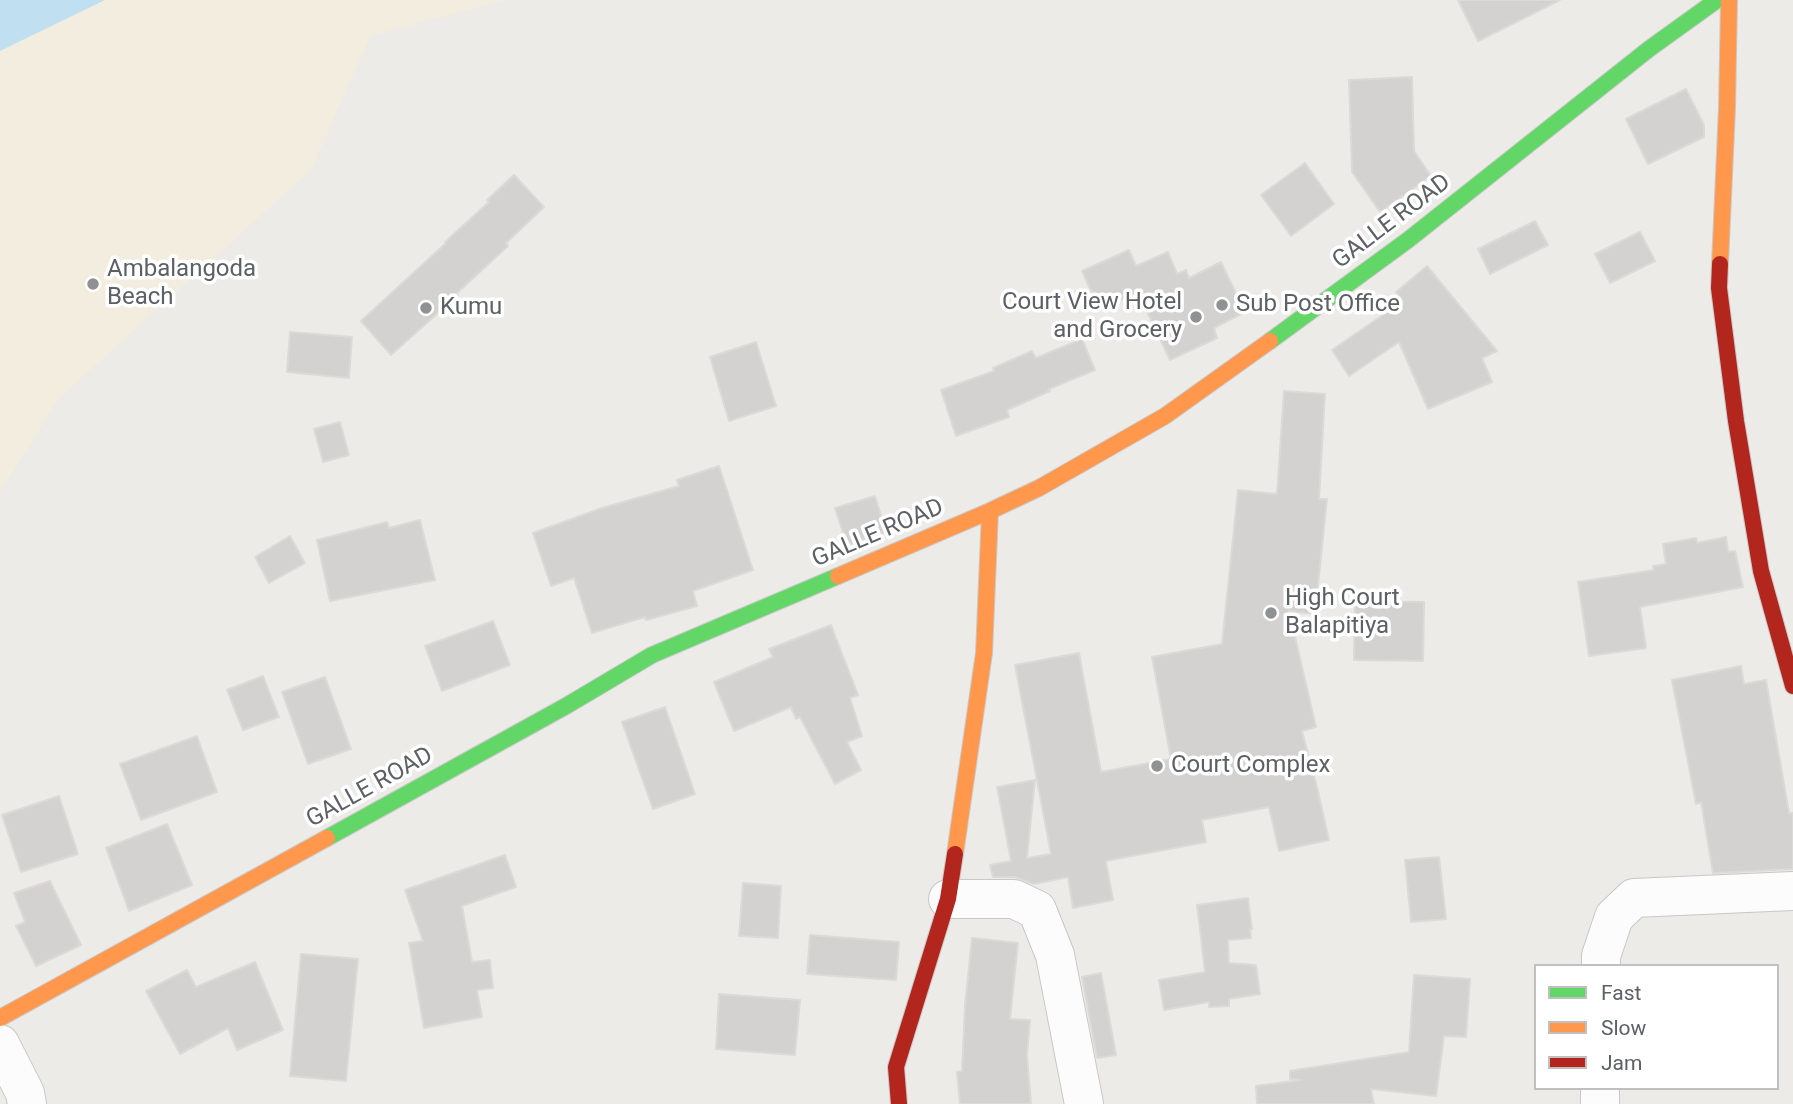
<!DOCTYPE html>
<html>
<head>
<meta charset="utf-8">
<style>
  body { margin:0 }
  #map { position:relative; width:1793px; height:1104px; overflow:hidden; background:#ecebe8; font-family:Roboto,sans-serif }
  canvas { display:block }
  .legend { position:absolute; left:1534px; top:964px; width:245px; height:126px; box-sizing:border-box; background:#fff; border:2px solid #bec0c1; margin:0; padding:9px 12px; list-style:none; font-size:21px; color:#5d6165 }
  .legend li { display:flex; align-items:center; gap:14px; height:35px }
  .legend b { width:35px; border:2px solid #bec0c1 }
</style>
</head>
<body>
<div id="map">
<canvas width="1793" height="1104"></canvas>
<ul class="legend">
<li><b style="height:9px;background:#63d668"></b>Fast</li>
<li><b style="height:9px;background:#ff974d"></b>Slow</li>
<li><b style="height:9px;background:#b3261e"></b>Jam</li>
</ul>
</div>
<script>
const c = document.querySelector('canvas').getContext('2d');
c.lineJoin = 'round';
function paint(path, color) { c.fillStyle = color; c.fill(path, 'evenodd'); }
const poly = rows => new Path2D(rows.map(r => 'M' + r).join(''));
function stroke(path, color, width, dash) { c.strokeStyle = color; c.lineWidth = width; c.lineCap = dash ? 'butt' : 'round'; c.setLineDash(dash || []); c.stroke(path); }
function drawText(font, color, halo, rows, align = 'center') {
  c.font = font + ' Roboto,sans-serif'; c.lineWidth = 7; c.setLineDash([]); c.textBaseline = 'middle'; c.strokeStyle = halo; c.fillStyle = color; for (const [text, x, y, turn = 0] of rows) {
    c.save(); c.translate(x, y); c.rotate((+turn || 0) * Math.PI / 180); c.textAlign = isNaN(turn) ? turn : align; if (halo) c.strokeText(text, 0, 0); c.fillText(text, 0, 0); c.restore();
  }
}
const sand = poly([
  [105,0,506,0,370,36,311,170,59,398,0,492,0,51]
]);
const water = poly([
  [0,0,105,0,0,51]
]);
const building = poly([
  [1458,0,1560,0,1478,41,1458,0],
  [1412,77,1414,151,1431,176,1380,212,1352,172,1349,80,1412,77],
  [1686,89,1704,125,1704,137,1648,164,1626,119,1686,89],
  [1305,163,1334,204,1291,236,1261,195,1305,163],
  [514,175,544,207,506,243,508,246,457,293,458,295,391,355,361,321,446,243,445,242,489,202,487,200,514,175],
  [1535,221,1548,245,1490,274,1478,249,1535,221],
  [1640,232,1655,261,1610,283,1595,254,1640,232],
  [1129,250,1136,266,1168,252,1177,274,1186,270,1189,278,1221,262,1245,312,1214,328,1217,338,1170,360,1138,292,1100,310,1082,271,1129,250],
  [1427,266,1497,351,1482,358,1492,382,1428,409,1399,342,1349,376,1332,350,1403,301,1396,292,1427,266],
  [290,332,352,337,349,378,287,372,290,332],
  [1082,339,1095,370,1049,389,1050,391,1007,410,1009,417,956,436,941,390,994,371,993,368,1032,351,1036,358,1082,339],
  [756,342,776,406,729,421,710,357,756,342],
  [1284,391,1325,394,1319,499,1327,499,1315,614,1289,611,1316,727,1302,731,1317,787,1329,840,1279,851,1269,807,1202,820,1206,842,1106,861,1113,900,1073,908,1068,877,1034,884,1015,877,993,877,990,865,1011,861,997,787,1035,780,1027,858,1051,854,1015,665,1079,653,1101,772,1171,759,1152,657,1222,644,1238,490,1277,494,1284,391],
  [340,422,349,455,323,462,314,429,340,422],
  [719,466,753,570,693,591,697,606,646,620,645,617,592,633,574,578,551,586,533,533,602,508,679,486,677,480,719,466],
  [875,496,886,532,847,545,835,508,875,496],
  [420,520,435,580,330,601,317,540,387,522,389,528,420,520],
  [290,536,305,563,269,583,255,557,290,536],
  [1726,537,1728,552,1735,551,1743,587,1640,607,1646,648,1589,656,1578,582,1654,570,1653,566,1666,564,1663,544,1696,538,1697,543,1726,537],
  [1355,601,1424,602,1423,661,1354,660,1355,601],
  [493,621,510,665,442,691,425,646,493,621],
  [831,625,858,695,850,698,862,736,847,742,861,770,835,784,800,717,796,719,791,707,734,731,714,682,773,657,769,649,831,625],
  [1741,666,1744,684,1766,680,1789,813,1793,813,1793,869,1713,873,1701,802,1696,804,1672,680,1741,666],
  [263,676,279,717,243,730,227,690,263,676],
  [325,677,351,749,308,764,282,692,325,677],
  [665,707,695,794,653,809,622,722,665,707],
  [197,736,217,792,141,820,120,764,197,736],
  [59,796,78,854,21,872,2,815,59,796],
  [167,824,192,885,129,911,106,848,167,824],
  [505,855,516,887,462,906,472,962,490,960,493,988,477,990,482,1017,424,1028,409,943,423,941,405,890,505,855],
  [1439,857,1446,919,1411,922,1405,860,1439,857],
  [50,881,81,945,36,966,16,926,25,922,14,893,50,881],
  [743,883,781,886,778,938,739,936,743,883],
  [1248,898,1252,929,1250,929,1251,938,1228,940,1229,963,1256,965,1260,994,1229,999,1229,1006,1209,1007,1209,1002,1164,1010,1159,980,1205,972,1197,905,1248,898],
  [810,935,899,942,896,980,807,974,810,935],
  [972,938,1018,943,1010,1019,1030,1020,1027,1055,1031,1104,960,1104,957,1072,962,1071,965,1005,972,938],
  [301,954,358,959,346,1081,290,1076,301,954],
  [255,962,283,1030,237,1050,228,1028,180,1054,146,991,187,970,196,987,255,962],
  [1101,973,1116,1055,1097,1058,1082,977,1101,973],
  [1414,975,1470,979,1466,1037,1444,1036,1436,1096,1371,1089,1374,1104,1257,1104,1256,1086,1301,1080,1290,1079,1290,1071,1409,1052,1414,975],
  [719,994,800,1000,795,1055,716,1049,719,994]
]);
const street = poly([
  [948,899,1014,899,1037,910,1055,955,1084,1104],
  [1601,966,1601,956,1614,917,1634,898,1793,891],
  [0,1044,25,1093,27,1104],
  [1600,1104,1600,1088]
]);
const fast = poly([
  [1270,341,1408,240,1649,49,1717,0],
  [327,838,566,706,652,655,838,576]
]);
const slow = poly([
  [1720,264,1727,108,1729,0],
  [838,576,990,511,1039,488,1165,416,1270,341],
  [955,854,984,653,990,511],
  [0,1018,327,838]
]);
const jam = poly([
  [1720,264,1719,288,1736,421,1761,571,1793,686],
  [899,1104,896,1067,948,899,955,854]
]);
const markers = [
  [93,284,7,"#8f9193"],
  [1222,305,7,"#8f9193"],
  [426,308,7,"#8f9193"],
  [1196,317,7,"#8f9193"],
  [1271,613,7,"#8f9193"],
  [1157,766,7,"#8f9193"]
];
const streetNames = [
  ["GALLE ROAD",1392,222,-37],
  ["GALLE ROAD",878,534,-23],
  ["GALLE ROAD",370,788,-29]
];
const poiNames = [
  ["Ambalangoda",107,270],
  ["Beach",107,298],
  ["Court View Hotel",1182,303,"right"],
  ["and Grocery",1182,331,"right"],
  ["Sub Post Office",1236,305],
  ["Kumu",440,308],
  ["High Court",1285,599],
  ["Balapitiya",1285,627],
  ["Court Complex",1171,766]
];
paint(sand, '#f2eddf');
paint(water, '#c0e0f2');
paint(building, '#d3d2d1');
stroke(building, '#dcdad8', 2);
stroke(street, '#c7c7c7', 40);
stroke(fast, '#c9c9c9', 18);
stroke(slow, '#c9c9c9', 18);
stroke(jam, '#c9c9c9', 18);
stroke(street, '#fcfcfc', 38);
stroke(fast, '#63d668', 16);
stroke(slow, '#ff974d', 16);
stroke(jam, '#b3261e', 16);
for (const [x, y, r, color] of markers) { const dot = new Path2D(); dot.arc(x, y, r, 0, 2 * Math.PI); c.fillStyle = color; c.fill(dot); stroke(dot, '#fff', 2.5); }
drawText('24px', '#5d6165', '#fff', streetNames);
drawText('24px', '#5d6165', '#fff', poiNames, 'left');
</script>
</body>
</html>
